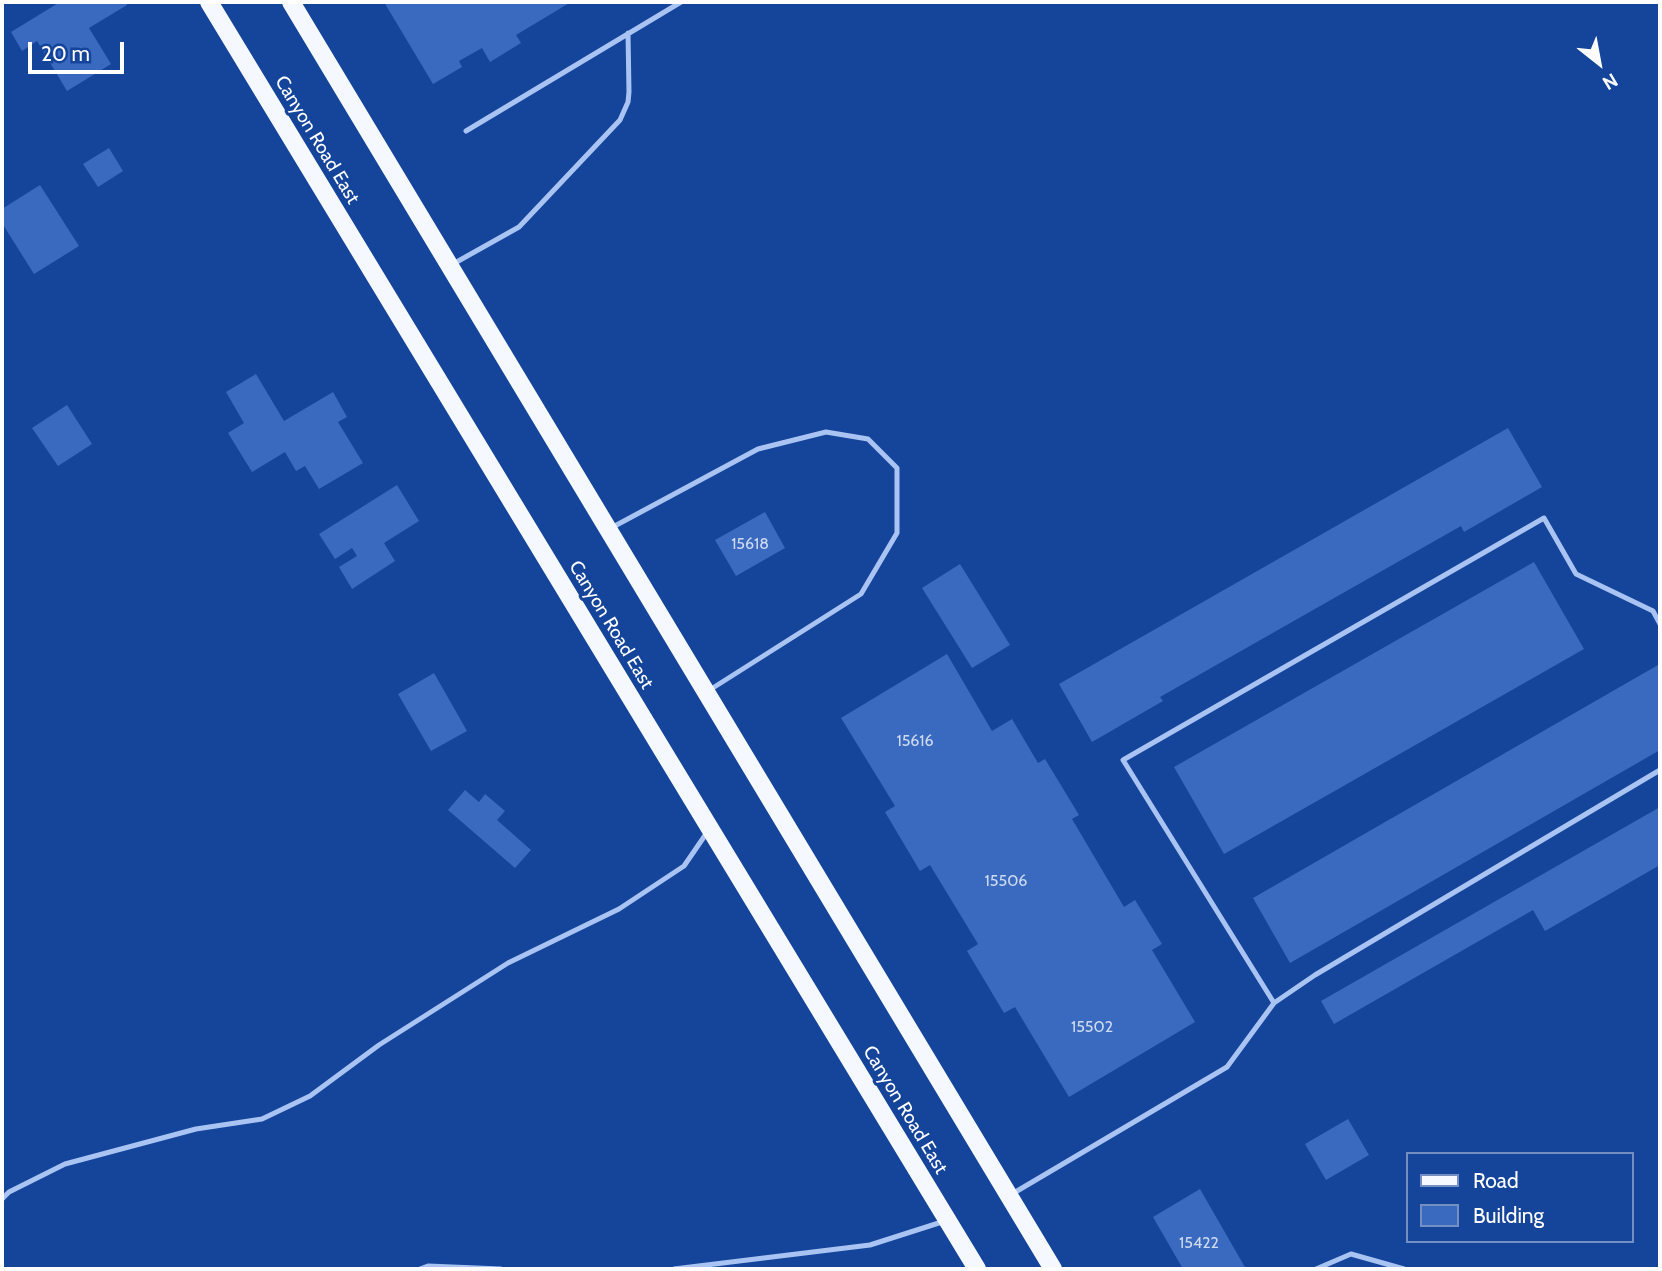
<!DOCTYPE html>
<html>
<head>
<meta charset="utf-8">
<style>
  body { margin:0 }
  #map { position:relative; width:1662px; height:1271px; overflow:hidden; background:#15449b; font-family:Cabin,sans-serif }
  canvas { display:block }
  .frame { position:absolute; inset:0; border:4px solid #fff; pointer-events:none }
  .legend { position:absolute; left:1406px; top:1152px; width:228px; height:91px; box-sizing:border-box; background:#15449b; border:2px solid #738fc3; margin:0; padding:9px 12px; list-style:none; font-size:21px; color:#fff }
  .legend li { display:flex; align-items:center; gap:14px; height:35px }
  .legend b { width:35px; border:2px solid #738fc3 }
  .north { position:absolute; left:1564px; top:28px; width:70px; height:70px; -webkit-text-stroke:5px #15449b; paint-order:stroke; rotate:149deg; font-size:19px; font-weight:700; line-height:28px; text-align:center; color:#fff }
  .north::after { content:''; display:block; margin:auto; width:24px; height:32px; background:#fff; clip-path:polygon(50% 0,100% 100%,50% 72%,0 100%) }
  .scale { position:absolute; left:28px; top:42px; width:96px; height:32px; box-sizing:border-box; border:4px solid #fff; border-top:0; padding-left:9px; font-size:21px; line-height:24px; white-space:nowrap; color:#fff; -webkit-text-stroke:5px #15449b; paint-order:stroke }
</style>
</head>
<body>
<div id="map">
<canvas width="1662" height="1271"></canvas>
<div class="frame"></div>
<ul class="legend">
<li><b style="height:9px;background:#f5f8ff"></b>Road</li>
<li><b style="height:19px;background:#396ac0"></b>Building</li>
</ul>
<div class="north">N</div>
<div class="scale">20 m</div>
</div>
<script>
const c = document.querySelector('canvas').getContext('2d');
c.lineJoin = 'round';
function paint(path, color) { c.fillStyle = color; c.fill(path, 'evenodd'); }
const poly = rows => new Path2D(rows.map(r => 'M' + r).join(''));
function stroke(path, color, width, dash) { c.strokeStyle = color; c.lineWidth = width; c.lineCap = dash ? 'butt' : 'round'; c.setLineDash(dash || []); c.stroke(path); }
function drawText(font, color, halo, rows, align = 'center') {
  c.font = font + ' Cabin,sans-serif'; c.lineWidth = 6; c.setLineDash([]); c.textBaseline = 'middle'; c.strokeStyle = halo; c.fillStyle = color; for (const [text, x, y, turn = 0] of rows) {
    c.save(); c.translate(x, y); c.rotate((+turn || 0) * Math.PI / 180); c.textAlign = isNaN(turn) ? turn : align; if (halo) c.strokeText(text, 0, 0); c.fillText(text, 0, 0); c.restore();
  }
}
const building = poly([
  [60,2,125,2,127,5,89,28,111,64,67,91,37,41,22,51,11,32],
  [384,2,571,2,516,35,521,43,490,62,482,48,459,61,462,67,433,84],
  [109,148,123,171,98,187,83,164],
  [40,185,79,246,34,274,2,223,2,209],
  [256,374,284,421,333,392,347,417,338,422,363,463,319,489,305,466,296,471,285,452,252,472,228,433,244,423,226,392],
  [67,405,92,444,58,466,32,428],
  [1508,428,1542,487,1464,532,1461,526,1160,697,1163,701,1092,742,1059,684],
  [397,485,419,521,384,543,395,561,352,589,339,567,357,556,352,548,335,559,319,534],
  [765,512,785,548,736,576,715,540],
  [1534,562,1584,649,1224,854,1174,767],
  [960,564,1010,645,972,668,922,588],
  [947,654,992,731,1012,719,1038,763,1045,759,1079,815,1072,819,1124,907,1135,900,1162,944,1152,950,1195,1022,1069,1097,1015,1007,1004,1013,967,951,978,944,930,865,920,871,885,812,895,806,841,718],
  [1658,665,1660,669,1660,750,1290,963,1253,898],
  [434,673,467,731,431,751,398,694],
  [465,790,479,802,485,794,505,811,497,820,531,850,515,868,448,810],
  [1660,807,1660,865,1545,931,1533,910,1334,1024,1321,1001],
  [1348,1119,1369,1155,1326,1180,1305,1144],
  [1200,1189,1246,1269,1183,1269,1153,1217]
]);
const lane = poly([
  [466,131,681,2],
  [453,264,519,227,620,120,628,102,629,92,628,33],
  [611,528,758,449,826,432,868,439,897,468,897,533,861,594,708,691],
  [1274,1003,1123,760,1544,518,1576,574,1653,611,1660,624],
  [1012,1194,1227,1067,1274,1003,1315,975,1660,770],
  [2,1199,9,1192,65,1164,196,1129,262,1119,310,1096,379,1045,508,963,619,909,684,866,708,831],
  [420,1269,428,1266,501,1269],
  [674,1269,870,1245,945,1221],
  [1316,1269,1351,1254,1404,1269]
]);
const primary = poly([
  [209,2,977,1269],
  [291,2,1053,1269]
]);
const numberNames = [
  ["15618",750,544],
  ["15616",915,741],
  ["15506",1006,881],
  ["15502",1092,1027],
  ["15422",1199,1243]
];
const streetNames = [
  ["Canyon Road East",317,140,59],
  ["Canyon Road East",611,625,59],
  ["Canyon Road East",905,1110,59]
];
paint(building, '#396ac0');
stroke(lane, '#a9c4f3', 5);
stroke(primary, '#f5f8ff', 18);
drawText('16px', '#cedaef', null, numberNames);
drawText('19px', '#fff', '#15449b', streetNames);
</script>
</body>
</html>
